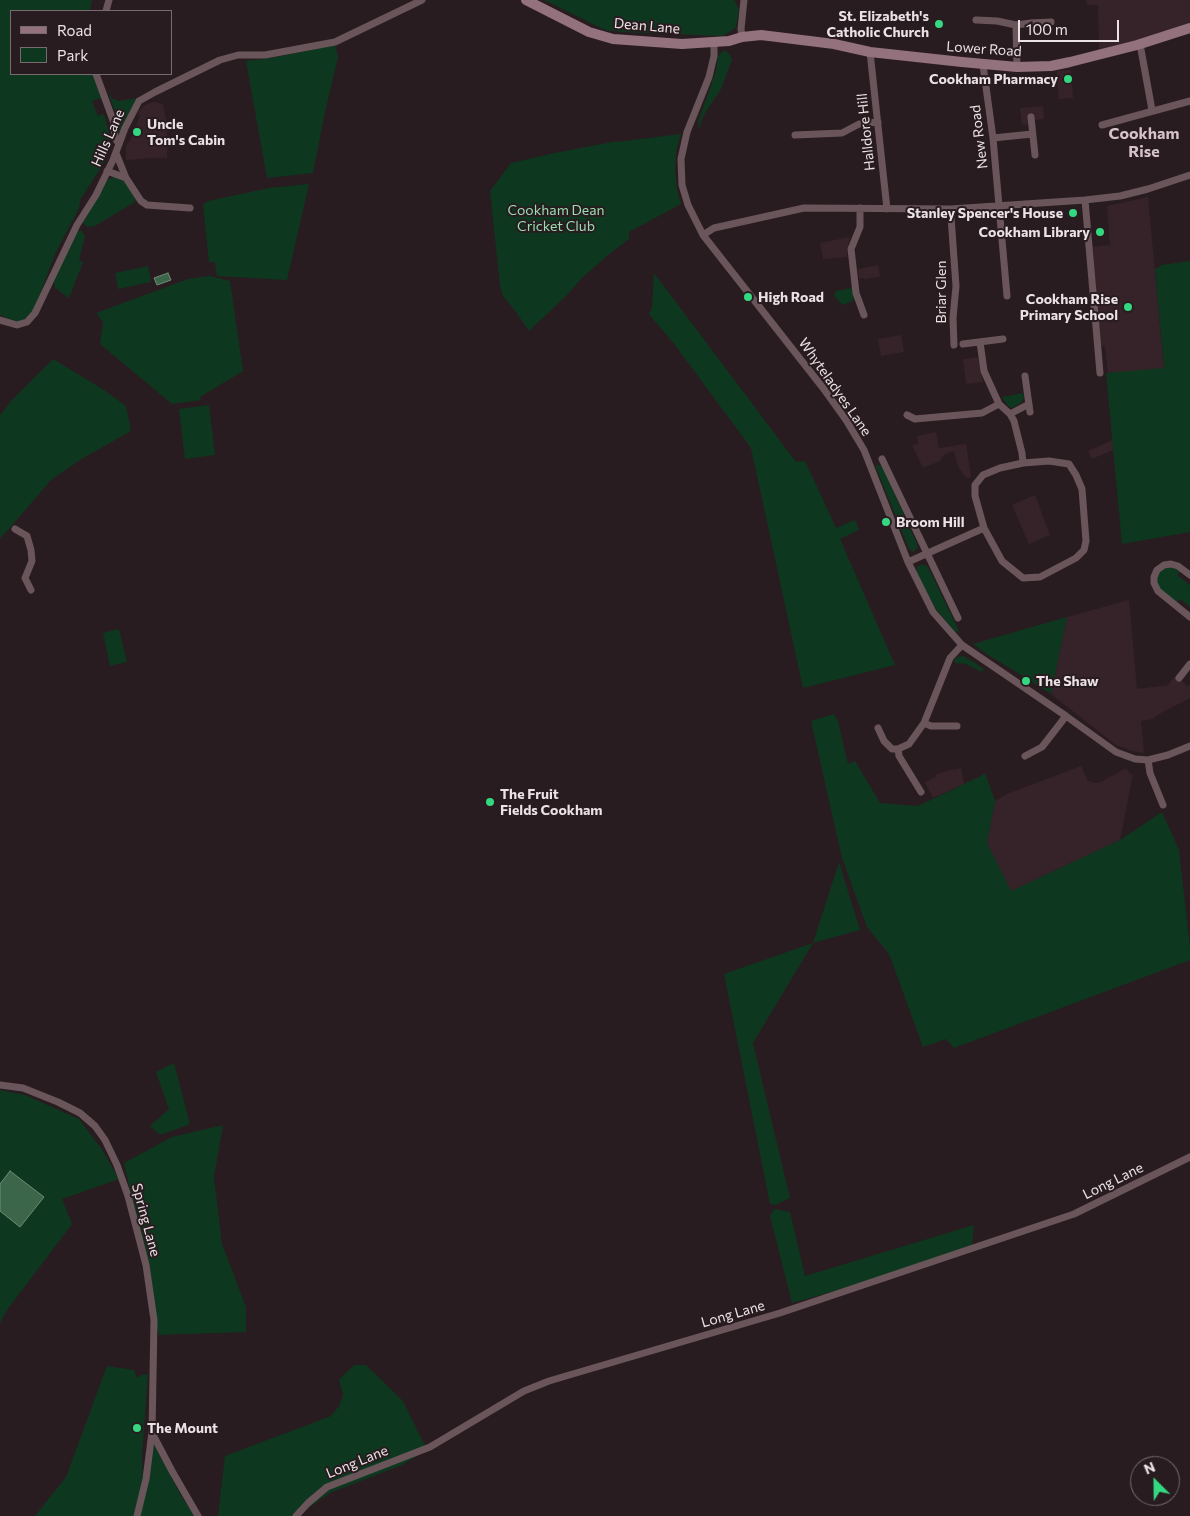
<!DOCTYPE html>
<html>
<head>
<meta charset="utf-8">
<style>
  body { margin:0 }
  #map { position:relative; width:1190px; height:1516px; overflow:hidden; background:#291c20; font-family:Commissioner,sans-serif }
  canvas { display:block }
  .legend { position:absolute; left:10px; top:10px; width:162px; height:65px; box-sizing:border-box; background:#291c20; border:1px solid #776b6f; margin:0; padding:6px 9px; list-style:none; font-size:15px; color:#ebe2e5 }
  .legend li { display:flex; align-items:center; gap:10px; height:25px }
  .legend b { width:25px; border:1px solid #776b6f }
  .north { position:absolute; left:1130px; top:1456px; width:50px; height:50px; box-sizing:border-box; background:#291c20; border:1px solid #776b6f; border-radius:50%; rotate:337deg; font-size:14px; font-weight:700; line-height:20px; text-align:center; color:#ebe2e5 }
  .north::after { content:''; display:block; margin:auto; width:18px; height:22px; background:#34d881; clip-path:polygon(50% 0,100% 100%,50% 72%,0 100%) }
  .scale { position:absolute; left:1018px; top:20px; width:101px; height:22px; box-sizing:border-box; border:2px solid #ebe2e5; border-top:0; padding-left:6px; font-size:15px; line-height:18px; white-space:nowrap; color:#ebe2e5; -webkit-text-stroke:4px #291c20; paint-order:stroke }
</style>
</head>
<body>
<div id="map">
<canvas width="1190" height="1516"></canvas>
<ul class="legend">
<li><b style="height:6px;background:#94727d"></b>Road</li>
<li><b style="height:14px;background:#0e371f"></b>Park</li>
</ul>
<div class="north">N</div>
<div class="scale">100 m</div>
</div>
<script>
const c = document.querySelector('canvas').getContext('2d');
c.lineJoin = 'round';
function paint(path, color) { c.fillStyle = color; c.fill(path, 'evenodd'); }
const poly = rows => new Path2D(rows.map(r => 'M' + r).join(''));
function stroke(path, color, width, dash) { c.strokeStyle = color; c.lineWidth = width; c.lineCap = dash ? 'butt' : 'round'; c.setLineDash(dash || []); c.stroke(path); }
function drawText(font, color, halo, rows, align = 'center') {
  c.font = font + ' Commissioner,sans-serif'; c.lineWidth = 4; c.setLineDash([]); c.textBaseline = 'middle'; c.strokeStyle = halo; c.fillStyle = color; for (const [text, x, y, turn = 0] of rows) {
    c.save(); c.translate(x, y); c.rotate((+turn || 0) * Math.PI / 180); c.textAlign = isNaN(turn) ? turn : align; if (halo) c.strokeText(text, 0, 0); c.fillText(text, 0, 0); c.restore();
  }
}
const built = poly([
  [1086,0,1190,0,1190,24,1099,51,1098,5,1087,5],
  [1071,70,1073,98,1059,99,1057,71],
  [153,102,163,104,167,125,167,158,151,158,126,160,126,145,130,141,140,116,138,112,145,105],
  [1043,106,1044,119,1034,120,1035,124,1022,125,1020,108],
  [1148,197,1164,369,1108,373,1105,346,1100,346,1093,247,1110,245,1107,206],
  [850,237,847,248,847,257,823,259,820,243],
  [878,265,880,277,864,279,863,278,859,278,858,269],
  [901,335,904,352,881,356,878,339],
  [978,357,983,382,966,384,963,359],
  [936,432,939,448,966,444,971,477,968,478,964,475,958,466,954,451,945,454,940,461,923,468,912,445,918,444,917,436],
  [1113,440,1113,450,1092,459,1088,451],
  [1035,495,1050,535,1029,544,1012,505],
  [1129,600,1137,689,1168,685,1176,675,1187,686,1190,685,1190,698,1159,714,1153,719,1141,721,1144,753,1132,751,1116,745,1051,694,1067,617],
  [1081,766,1088,781,1095,783,1101,782,1126,768,1131,775,1133,774,1120,840,1011,891,987,843,995,801,1007,794],
  [961,768,964,784,933,798,925,782,936,777,935,775,953,769,954,770]
]);
const green = poly([
  [0,0,92,0,90,11,11,11,11,74,92,74,101,98,92,101,98,116,104,114,110,136,108,153,105,161,80,200,79,208,55,254,34,311,28,317,21,322,16,322,0,315],
  [544,0,734,0,739,9,736,27,730,32,722,36,622,32,605,30],
  [335,45,338,57,325,112,313,173,267,178,246,61,271,58],
  [723,51,726,51,731,56,732,60,721,89,705,113,698,129,698,122,716,71,718,56],
  [108,92,112,98,118,101,139,98,119,135,115,112],
  [681,134,676,151,675,170,677,190,681,204,629,232,629,239,608,255,582,278,565,297,529,331,516,312,503,296,500,286,490,191,511,163,555,153,617,141,617,142],
  [114,177,123,180,136,197,135,202,95,226,87,227,83,223,107,180],
  [309,184,287,280,217,276,215,262,209,262,203,205,208,201,269,188],
  [81,230,85,236,79,260,83,262,69,298,55,288,54,281,77,232],
  [1190,261,1190,532,1122,544,1106,373,1164,368,1155,269,1162,265],
  [148,266,151,282,118,289,115,273],
  [654,273,796,462,805,461,836,528,855,520,859,530,840,539,895,665,803,688,751,448,675,345,649,314,652,307],
  [210,276,230,281,243,371,200,397,201,400,172,404,100,344,103,322,96,313,188,279],
  [852,288,854,297,853,301,842,305,834,295,836,291],
  [53,359,104,390,126,406,131,431,83,458,51,480,8,530,0,538,0,415,12,400],
  [1023,393,1024,398,1021,403,1012,408,1008,406,1002,397],
  [209,405,215,455,185,459,179,409],
  [875,465,882,466,917,544,917,548,913,552,909,549],
  [923,564,928,567,959,631,955,632,936,609,916,573,917,567],
  [1170,567,1176,568,1180,571,1177,575,1190,585,1190,607,1180,599,1177,603,1159,589,1156,583,1158,573,1164,568],
  [1067,617,1051,694,1018,673,988,655,973,644],
  [119,629,127,662,110,666,103,633],
  [964,656,984,669,982,672,966,664,955,663,954,660,957,657],
  [834,714,838,722,848,764,855,761,880,803,918,806,981,776,985,773,995,801,987,843,1011,891,1120,840,1162,812,1179,850,1190,947,1190,960,954,1048,946,1039,923,1047,889,954,867,927,842,858,811,721],
  [839,862,860,930,813,943,753,1043,790,1198,775,1205,770,1204,724,974,813,943],
  [174,1063,190,1124,160,1135,150,1126,169,1109,156,1072],
  [0,1090,25,1095,79,1119,101,1148,119,1179,62,1199,72,1224,7,1310,0,1323],
  [223,1125,214,1177,222,1244,246,1307,246,1332,159,1335,154,1320,147,1265,124,1163,172,1137],
  [774,1209,790,1212,805,1276,974,1225,972,1245,849,1287,792,1303,770,1216],
  [354,1365,366,1365,403,1401,427,1450,402,1465,330,1493,297,1516,218,1516,225,1456,331,1416,339,1406,343,1395,339,1380],
  [107,1366,134,1370,137,1378,141,1375,148,1374,142,1456,143,1482,134,1516,35,1516,66,1477],
  [152,1441,183,1499,195,1516,139,1516]
]);
const water = poly([
  [168,273,171,280,157,285,154,278,168,273],
  [10,1171,44,1197,20,1227,0,1211,0,1184,10,1171]
]);
const street = poly([
  [106,11,109,0],
  [976,20,997,21,1016,25,1031,23,1051,22],
  [1016,25,1017,67],
  [742,37,741,29,744,0],
  [714,42,714,56,709,77,687,132,681,159,682,185,688,205,703,235,823,388,846,420,864,450,908,562,933,612,962,645,1066,716,1116,752,1135,759,1148,760,1168,755,1190,746],
  [1140,44,1152,110],
  [870,52,887,209],
  [983,65,993,138,1007,296],
  [96,74,114,123,115,138,119,144],
  [1031,117,1035,155],
  [1102,125,1190,101],
  [795,135,842,133,859,124,878,122],
  [993,138,1032,134],
  [116,153,126,178,141,201,147,205,190,208],
  [107,171,126,178],
  [1085,200,1100,373],
  [860,208,860,227,851,249,856,293,864,315],
  [951,209,951,217,956,286,953,318,954,345],
  [703,235,714,228,804,208,951,209,1085,200,1120,196,1148,189,1190,175],
  [0,320,17,325,27,322,35,313,77,225,96,195,113,160,125,128,139,101,155,92,220,60,238,55,265,55,335,42,422,0],
  [980,342,984,371,999,404,1010,414,1014,421,1022,453,1023,463],
  [963,344,1003,339],
  [1025,376,1030,412],
  [1010,414,1029,404],
  [907,415,915,419,982,413,999,404],
  [882,459,958,618],
  [15,529,27,536,31,550,32,561,25,578,31,590],
  [908,562,984,528,975,496,975,485,983,475,1000,468,1023,463,1049,461,1069,464,1076,475,1082,489,1086,541,1084,550,1076,558,1040,577,1023,578,1002,561,984,528],
  [1190,575,1178,566,1171,564,1164,565,1157,570,1154,577,1154,583,1158,591,1190,617],
  [1179,678,1190,664],
  [924,723,931,726,957,726],
  [878,728,884,741,892,749,898,749,909,744,924,723,950,658,962,645],
  [898,749,899,756,921,792],
  [1025,756,1042,747,1066,716],
  [1148,760,1150,773,1163,805],
  [0,1085,23,1088,58,1102,80,1113,95,1126,105,1140,117,1165,128,1196,146,1265,154,1320,152,1432,146,1479,137,1516],
  [152,1433,172,1471,198,1516],
  [296,1516,308,1503,327,1487,430,1447,524,1391,549,1381,780,1313,1074,1214,1190,1157]
]);
const secondary = poly([
  [526,0,589,32,613,39,682,44,729,41,742,37,761,35,834,44,870,52,962,62,1017,67,1051,66,1070,62,1137,45,1190,28]
]);
const markers = [
  [939,24,5,"#34d881"],
  [1068,79,5,"#34d881"],
  [137,132,5,"#34d881"],
  [1073,213,5,"#34d881"],
  [1100,232,5,"#34d881"],
  [748,297,5,"#34d881"],
  [1128,307,5,"#34d881"],
  [886,522,5,"#34d881"],
  [1026,681,5,"#34d881"],
  [490,802,5,"#34d881"],
  [137,1428,5,"#34d881"]
];
const poiNames = [
  ["St. Elizabeth's",929,16,"right"],
  ["Catholic Church",929,32,"right"],
  ["Cookham Pharmacy",1058,79,"right"],
  ["Uncle",147,124],
  ["Tom's Cabin",147,140],
  ["Stanley Spencer's House",1063,213,"right"],
  ["Cookham Library",1090,232,"right"],
  ["High Road",758,297],
  ["Cookham Rise",1118,299,"right"],
  ["Primary School",1118,315,"right"],
  ["Broom Hill",896,522],
  ["The Shaw",1036,681],
  ["The Fruit",500,794],
  ["Fields Cookham",500,810],
  ["The Mount",147,1428]
];
const streetNames = [
  ["Dean Lane",647,26,5],
  ["Lower Road",984,49,4],
  ["Halldore Hill",866,132,-96],
  ["New Road",979,137,-97],
  ["Hills Lane",108,138,-66],
  ["Briar Glen",941,292,-90],
  ["Whyteladyes Lane",835,387,55],
  ["Long Lane",1113,1181,-26],
  ["Spring Lane",146,1220,75],
  ["Long Lane",733,1314,-16],
  ["Long Lane",357,1462,-22]
];
const parkNames = [
  ["Cookham Dean",556,210],
  ["Cricket Club",556,226]
];
const quarterNames = [
  ["Cookham",1144,134],
  ["Rise",1144,152]
];
paint(built, '#362329');
paint(green, '#0e371f');
paint(water, '#3c664a');
stroke(water, '#708b78', 1);
stroke(street, '#6a555b', 7);
stroke(secondary, '#94727d', 10);
for (const [x, y, r, color] of markers) { const dot = new Path2D(); dot.arc(x, y, r, 0, 2 * Math.PI); c.fillStyle = color; c.fill(dot); stroke(dot, '#291c20', 2); }
drawText('bold 14px', '#ebe2e5', '#291c20', poiNames, 'left');
drawText('14px', '#ebe2e5', '#291c20', streetNames);
drawText('14px', '#99deb0', '#291c20', parkNames);
drawText('bold 16px', '#d6c3c9', '#291c20', quarterNames);
</script>
</body>
</html>
